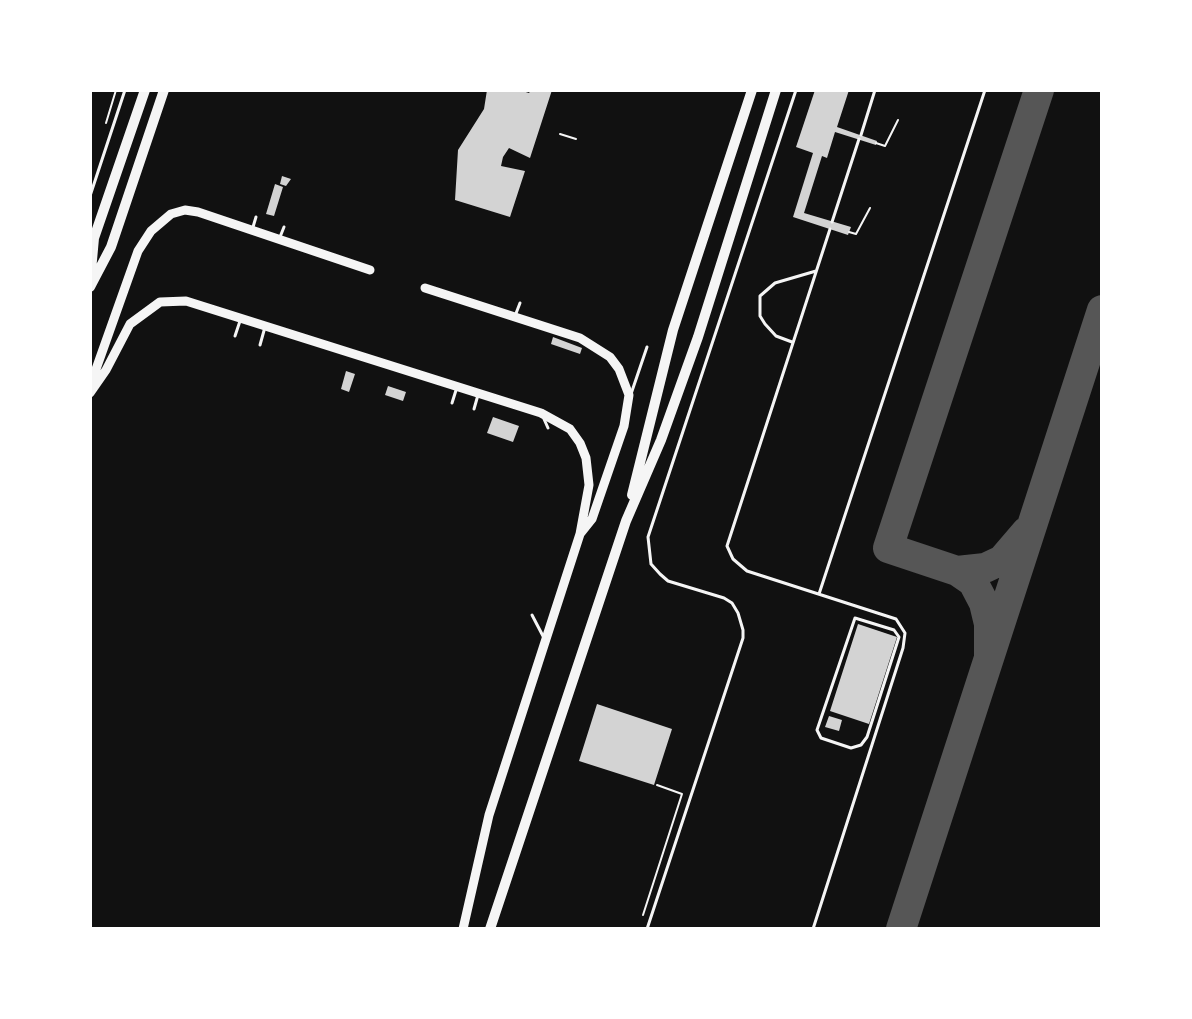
<!DOCTYPE html>
<html>
<head>
<meta charset="utf-8">
<style>
  body { margin:0 }
  #map { position:relative; width:1192px; height:1019px; overflow:hidden; background:#111; font-family:"Titillium Web",sans-serif }
  canvas { display:block }
  .frame { position:absolute; inset:0; border:92px solid #fff; pointer-events:none }
</style>
</head>
<body>
<div id="map">
<canvas width="1192" height="1019"></canvas>
<div class="frame"></div>
</div>
<script>
const c = document.querySelector('canvas').getContext('2d');
c.lineJoin = 'round';
const poly = rows => new Path2D(rows.map(r => 'M' + r).join(''));
function stroke(path, color, width, dash) { c.strokeStyle = color; c.lineWidth = width; c.lineCap = dash ? 'butt' : 'round'; c.setLineDash(dash || []); c.stroke(path); }
function paint(path, color) { c.fillStyle = color; c.fill(path, 'evenodd'); }
const taxiway = poly([
  [957,571,985,568,1002,560,1026,532],
  [989,657,989,624,984,603,973,582,957,571,888,548,1039,90],
  [901,929,1102,310]
]);
const building = poly([
  [487,90,519,90,529,93,531,90,552,90,530,158,509,148,503,157,501,166,525,171,510,217,455,200,458,150,484,109],
  [815,90,849,90,837,127,877,141,876,145,835,132,827,158,822,156,804,213,851,227,848,235,793,217,813,153,796,147],
  [282,176,291,179,286,186,280,184],
  [275,184,283,187,274,216,266,214],
  [553,337,582,348,580,354,551,344],
  [346,371,355,374,349,392,341,389],
  [388,386,406,392,403,401,385,395],
  [493,417,519,426,513,442,487,433],
  [858,624,897,637,869,724,830,711],
  [597,704,672,729,654,785,579,761],
  [829,716,842,720,839,731,825,727]
]);
const path = poly([
  [106,123,116,90],
  [560,134,576,139],
  [876,143,885,146,898,120],
  [849,232,856,234,870,208],
  [643,915,682,794,657,785]
]);
const service = poly([
  [861,135,875,90],
  [90,196,125,90],
  [832,222,859,139],
  [253,227,256,217],
  [280,237,284,227],
  [515,316,520,303],
  [235,336,240,321],
  [792,342,776,336,765,324,760,316,760,296,775,283,816,271],
  [260,345,265,327],
  [631,394,647,347],
  [452,403,457,387],
  [474,409,478,395],
  [544,419,548,428],
  [819,594,985,90],
  [532,615,544,638],
  [855,618,894,630,899,637,867,737,861,745,851,748,821,738,817,730,855,618],
  [647,929,743,638,743,630,738,613,732,603,724,598,668,581,660,574,651,564,648,537,796,90],
  [813,929,903,648,905,633,896,619,747,571,733,559,727,546,830,229]
]);
const secondary = poly([
  [425,288,580,338,610,357,619,369,629,395,624,426,592,519,580,534],
  [90,386,138,251,151,231,171,214,185,210,198,212,370,270],
  [90,393,106,370,130,324,160,302,186,301,541,413,570,429,580,443,586,458,589,485,580,534,489,815,463,929]
]);
const primary = poly([
  [90,282,94,238,145,90],
  [90,287,111,247,164,90],
  [632,495,673,330,752,90],
  [490,929,626,521,661,440,698,337,776,90]
]);
stroke(taxiway, '#565656', 30);
paint(building, '#d3d3d3');
stroke(path, '#f5f5f5', 2);
stroke(service, '#f5f5f5', 3);
stroke(secondary, '#f5f5f5', 9);
stroke(primary, '#f5f5f5', 10);
</script>
</body>
</html>
